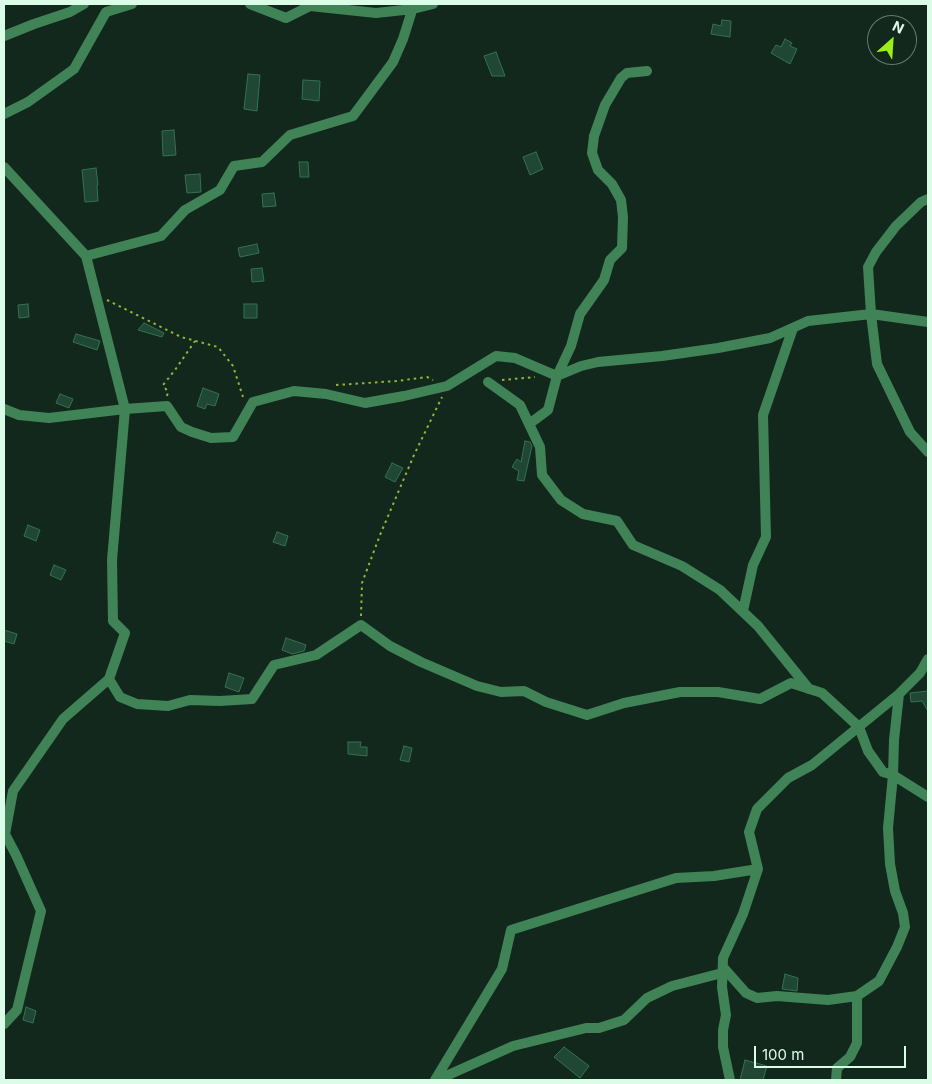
<!DOCTYPE html>
<html>
<head>
<meta charset="utf-8">
<style>
  body { margin:0 }
  #map { position:relative; width:932px; height:1084px; overflow:hidden; background:#12281c; font-family:Inter,sans-serif }
  canvas { display:block }
  .frame { position:absolute; inset:0; border:5px solid #dbfde8; pointer-events:none }
  .north { position:absolute; left:867px; top:15px; width:50px; height:50px; box-sizing:border-box; background:#12281c; border:1px solid #627d6e; border-radius:50%; rotate:26deg; font-size:14px; font-weight:700; line-height:20px; text-align:center; color:#dbfde8 }
  .north::after { content:''; display:block; margin:auto; width:18px; height:22px; background:#9aef15; clip-path:polygon(50% 0,100% 100%,50% 72%,0 100%) }
  .scale { position:absolute; left:754px; top:1046px; width:152px; height:22px; box-sizing:border-box; border:2px solid #dbfde8; border-top:0; padding-left:6px; font-size:15px; line-height:18px; white-space:nowrap; color:#dbfde8; -webkit-text-stroke:4px #12281c; paint-order:stroke }
</style>
</head>
<body>
<div id="map">
<canvas width="932" height="1084"></canvas>
<div class="frame"></div>
<div class="north">N</div>
<div class="scale">100 m</div>
</div>
<script>
const c = document.querySelector('canvas').getContext('2d');
c.lineJoin = 'round';
function paint(path, color) { c.fillStyle = color; c.fill(path, 'evenodd'); }
const poly = rows => new Path2D(rows.map(r => 'M' + r).join(''));
function stroke(path, color, width, dash) { c.strokeStyle = color; c.lineWidth = width; c.lineCap = dash ? 'butt' : 'round'; c.setLineDash(dash || []); c.stroke(path); }
const building = poly([
  [722,20,731,21,730,37,711,34,713,24,721,26,722,20],
  [785,39,792,43,790,46,797,49,790,64,771,53,776,45,781,47,785,39],
  [496,52,505,76,492,76,484,56,496,52],
  [248,74,260,75,257,111,244,109,248,74],
  [303,80,320,81,319,101,302,99,303,80],
  [174,130,176,155,163,156,162,131,174,130],
  [536,152,543,169,530,175,523,157,536,152],
  [299,162,308,162,309,177,300,177,299,162],
  [96,168,98,185,97,185,98,201,85,202,82,170,96,168],
  [200,174,201,192,187,193,185,175,200,174],
  [274,193,276,206,263,207,262,194,274,193],
  [257,244,259,253,240,257,238,248,257,244],
  [262,268,264,281,252,282,251,269,262,268],
  [28,304,29,317,19,318,18,305,28,304],
  [244,304,257,304,257,318,244,318,244,304],
  [144,323,164,333,162,337,138,330,144,323],
  [76,334,100,341,97,350,73,342,76,334],
  [203,388,219,394,215,406,207,404,205,409,197,406,203,388],
  [60,394,73,399,69,408,56,403,60,394],
  [525,441,530,442,532,446,524,481,517,480,519,471,512,467,517,459,521,462,525,441],
  [392,463,403,468,395,482,385,477,392,463],
  [28,525,40,530,36,541,24,536,28,525],
  [277,532,288,536,285,546,273,542,277,532],
  [54,565,66,570,61,580,50,575,54,565],
  [4,630,17,634,14,644,4,641,4,630],
  [286,638,306,645,304,651,292,654,282,650,286,638],
  [229,673,244,678,239,692,225,687,229,673],
  [928,691,928,711,922,701,911,702,910,693,928,691],
  [348,742,361,742,360,747,367,747,367,756,348,754,348,742],
  [404,746,412,748,409,762,400,760,404,746],
  [785,974,798,978,797,991,782,989,785,974],
  [26,1007,36,1011,33,1023,23,1020,26,1007],
  [564,1047,589,1066,580,1078,554,1057,564,1047],
  [745,1060,767,1066,763,1080,740,1080,745,1060]
]);
const path = poly([
  [107,300,181,337,218,347,233,366,243,397],
  [502,380,535,377],
  [336,385,397,381,427,377,433,380],
  [167,396,168,392,163,385,175,370,195,341],
  [361,616,362,583,380,535,414,455,442,397]
]);
const street = poly([
  [250,4,286,18,310,6,376,13,413,9,433,4],
  [4,36,34,24,70,12,84,4],
  [4,114,28,102,74,69,106,12,132,4],
  [4,167,86,256,125,409,112,560,113,621,125,633,109,679,63,719,13,791,5,834,16,855,41,911,17,1010,4,1024],
  [928,199,921,202,896,226,876,252,868,267,871,314,877,364,910,432,928,452],
  [86,256,161,236,185,210,220,190,234,166,262,162,290,135,353,116,393,62,403,39,414,4],
  [488,382,520,405,540,447,542,475,561,500,583,514,617,521,633,545,682,566,720,590,758,626,809,689],
  [4,409,19,415,49,418,125,409,167,406,181,427,192,432,211,438,233,437,253,402,294,391,326,394,365,403,404,396,447,386,496,356,515,358,557,376,581,366,598,362,662,356,718,348,770,338,808,321,871,314,928,322],
  [529,424,548,410,557,376,571,346,580,314,604,280,610,260,622,248,623,217,621,200,612,184,598,170,592,153,594,136,605,105,621,78,627,73,647,71],
  [743,611,753,565,766,537,763,415,793,328],
  [109,679,120,697,137,704,168,706,190,700,220,701,252,699,274,665,316,655,361,625,390,646,421,662,477,686,501,692,524,691,546,702,587,715,624,703,680,692,718,692,760,699,791,683,822,693,859,727,868,751,883,772,893,775,928,797],
  [723,967,746,993,757,998,777,996,828,1000,857,996,879,981,897,947,905,927,903,913,895,891,890,864,888,828,893,775,894,740,899,694],
  [435,1080,502,969,511,930,676,878,714,876,758,869],
  [437,1080,513,1046,586,1028,599,1028,624,1020,647,998,672,986,722,973],
  [730,1080,723,1047,723,1030,726,1015,722,987,723,958,743,914,758,869,749,832,757,809,788,778,812,765,899,694,920,673,928,659],
  [836,1080,837,1068,850,1057,857,1043,857,996]
]);
paint(building, '#1f4733');
stroke(building, '#337251', 1);
stroke(path, '#97b339', 2, [2.5, 4]);
stroke(street, '#408356', 10);
</script>
</body>
</html>
